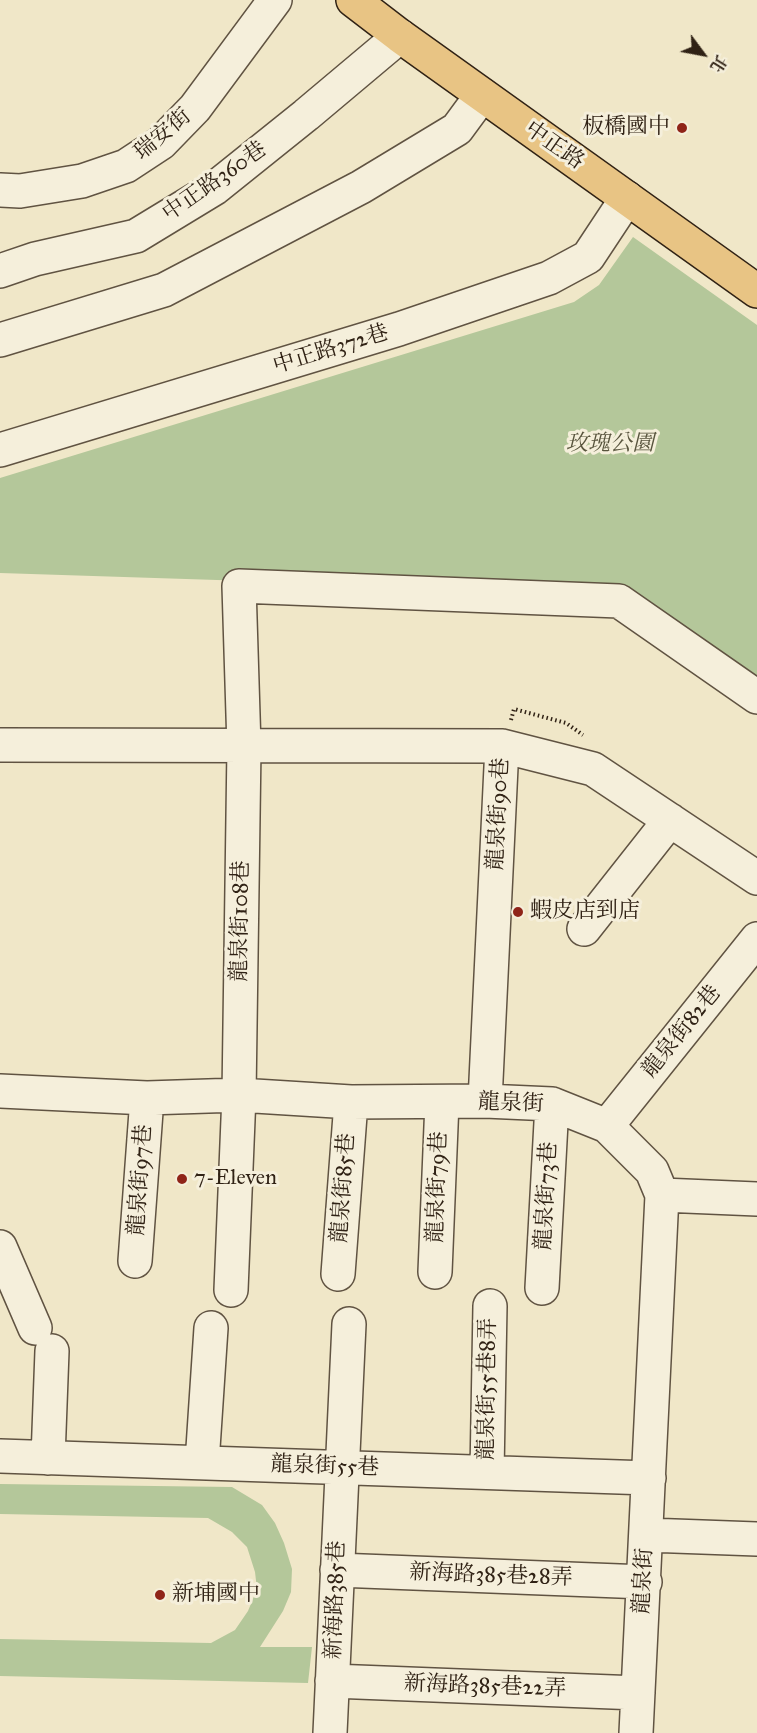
<!DOCTYPE html>
<html>
<head>
<meta charset="utf-8">
<style>
  body { margin:0 }
  #map { position:relative; width:757px; height:1733px; overflow:hidden; background:#f0e7c8; font-family:"IM FELL Great Primer","Noto Serif TC",serif }
  canvas { display:block }
  .north { position:absolute; left:673px; top:24px; width:60px; height:60px; -webkit-text-stroke:4px #f5efdb; paint-order:stroke; rotate:122deg; font-size:16px; font-weight:700; line-height:24px; text-align:center; color:#302215 }
  .north::after { content:''; display:block; margin:auto; width:21px; height:27px; background:#302215; clip-path:polygon(50% 0,100% 100%,50% 72%,0 100%) }
</style>
</head>
<body>
<div id="map">
<canvas width="757" height="1733"></canvas>
<div class="north">北</div>
</div>
<script>
const c = document.querySelector('canvas').getContext('2d');
c.lineJoin = 'round';
function paint(path, color) { c.fillStyle = color; c.fill(path, 'evenodd'); }
const poly = rows => new Path2D(rows.map(r => 'M' + r).join(''));
function stroke(path, color, width, dash) { c.strokeStyle = color; c.lineWidth = width; c.lineCap = dash ? 'butt' : 'round'; c.setLineDash(dash || []); c.stroke(path); }
function drawText(font, color, halo, rows, align = 'center') {
  c.font = font + ' "IM FELL Great Primer","Noto Serif TC",serif'; c.lineWidth = 6; c.setLineDash([]); c.textBaseline = 'middle'; c.strokeStyle = halo; c.fillStyle = color; for (const [text, x, y, turn = 0] of rows) {
    c.save(); c.translate(x, y); c.rotate((+turn || 0) * Math.PI / 180); c.textAlign = isNaN(turn) ? turn : align; if (halo) c.strokeText(text, 0, 0); c.fillText(text, 0, 0); c.restore();
  }
}
const green = poly([
  [633,237,757,325,757,684,620,593,0,573,0,478,574,302,599,285],
  [0,1484,232,1487,262,1505,275,1523,284,1543,292,1569,291,1592,283,1611,260,1647,312,1647,308,1683,0,1676,0,1639,211,1643,235,1630,248,1611,257,1589,255,1572,247,1547,232,1532,208,1518,0,1514]
]);
const path = poly([
  [511,720,514,709,566,723,583,735]
]);
const minor = poly([
  [0,190,20,191,82,181,126,166,161,143,195,108,275,0],
  [0,271,35,259,136,236,215,188,306,115,400,36],
  [0,340,164,290,361,187,457,129,482,95],
  [0,450,399,329,549,278,588,257,627,198],
  [0,745,502,746],
  [584,929,670,820],
  [0,1091,147,1098,239,1095,351,1102,485,1101,552,1104,607,1126,652,1171,662,1195,636,1733],
  [485,1101,502,746,593,769,757,878],
  [607,1126,757,939],
  [662,1195,757,1199],
  [0,1247,35,1328],
  [135,1261,147,1098],
  [435,1272,442,1102],
  [338,1274,351,1102],
  [542,1288,552,1104],
  [231,1290,239,1095,244,747,239,586,619,601,757,697],
  [0,1456,649,1478],
  [48,1458,52,1351],
  [202,1463,211,1328],
  [487,1472,490,1306],
  [647,1535,757,1539],
  [337,1570,645,1582],
  [332,1681,638,1693],
  [330,1733,349,1324]
]);
const major = poly([
  [353,0,400,36,757,291]
]);
const markers = [
  [682,128,6,"#8f2418"],
  [518,912,6,"#8f2418"],
  [182,1179,6,"#8f2418"],
  [160,1595,6,"#8f2418"]
];
const poiNames = [
  ["板橋國中",670,128,"right"],
  ["蝦皮店到店",530,912],
  ["7-Eleven",194,1179],
  ["新埔國中",172,1595]
];
const streetNames = [
  ["瑞安街",163,135,-40],
  ["中正路",554,146,35],
  ["中正路360巷",215,182,-35],
  ["中正路372巷",331,350,-17],
  ["龍泉街90巷",499,814,-87],
  ["龍泉街108巷",241,921,-89],
  ["龍泉街82巷",682,1032,-51],
  ["龍泉街",511,1104,2],
  ["龍泉街97巷",141,1180,-86],
  ["龍泉街79巷",438,1187,-88],
  ["龍泉街85巷",344,1188,-86],
  ["龍泉街73巷",547,1196,-87],
  ["龍泉街55巷8弄",488,1389,-89],
  ["龍泉街55巷",325,1467,2],
  ["新海路385巷28弄",491,1576,2],
  ["龍泉街",644,1581,-87],
  ["新海路385巷",336,1600,-88],
  ["新海路385巷22弄",485,1687,2]
];
const parkNames = [
  ["玫瑰公園",610,445]
];
paint(green, '#b4c79a');
stroke(minor, '#605342', 36);
stroke(major, '#302215', 36);
stroke(path, '#302215', 4, [1.5, 3]);
stroke(minor, '#f5efdb', 33);
stroke(major, '#e8c484', 33);
for (const [x, y, r, color] of markers) { const dot = new Path2D(); dot.arc(x, y, r, 0, 2 * Math.PI); c.fillStyle = color; c.fill(dot); stroke(dot, '#f5efdb', 2); }
drawText('22px', '#302215', '#f5efdb', poiNames, 'left');
drawText('22px', '#302215', '#f5efdb', streetNames);
drawText('italic 22px', '#58543d', '#f5efdb', parkNames);
</script>
</body>
</html>
